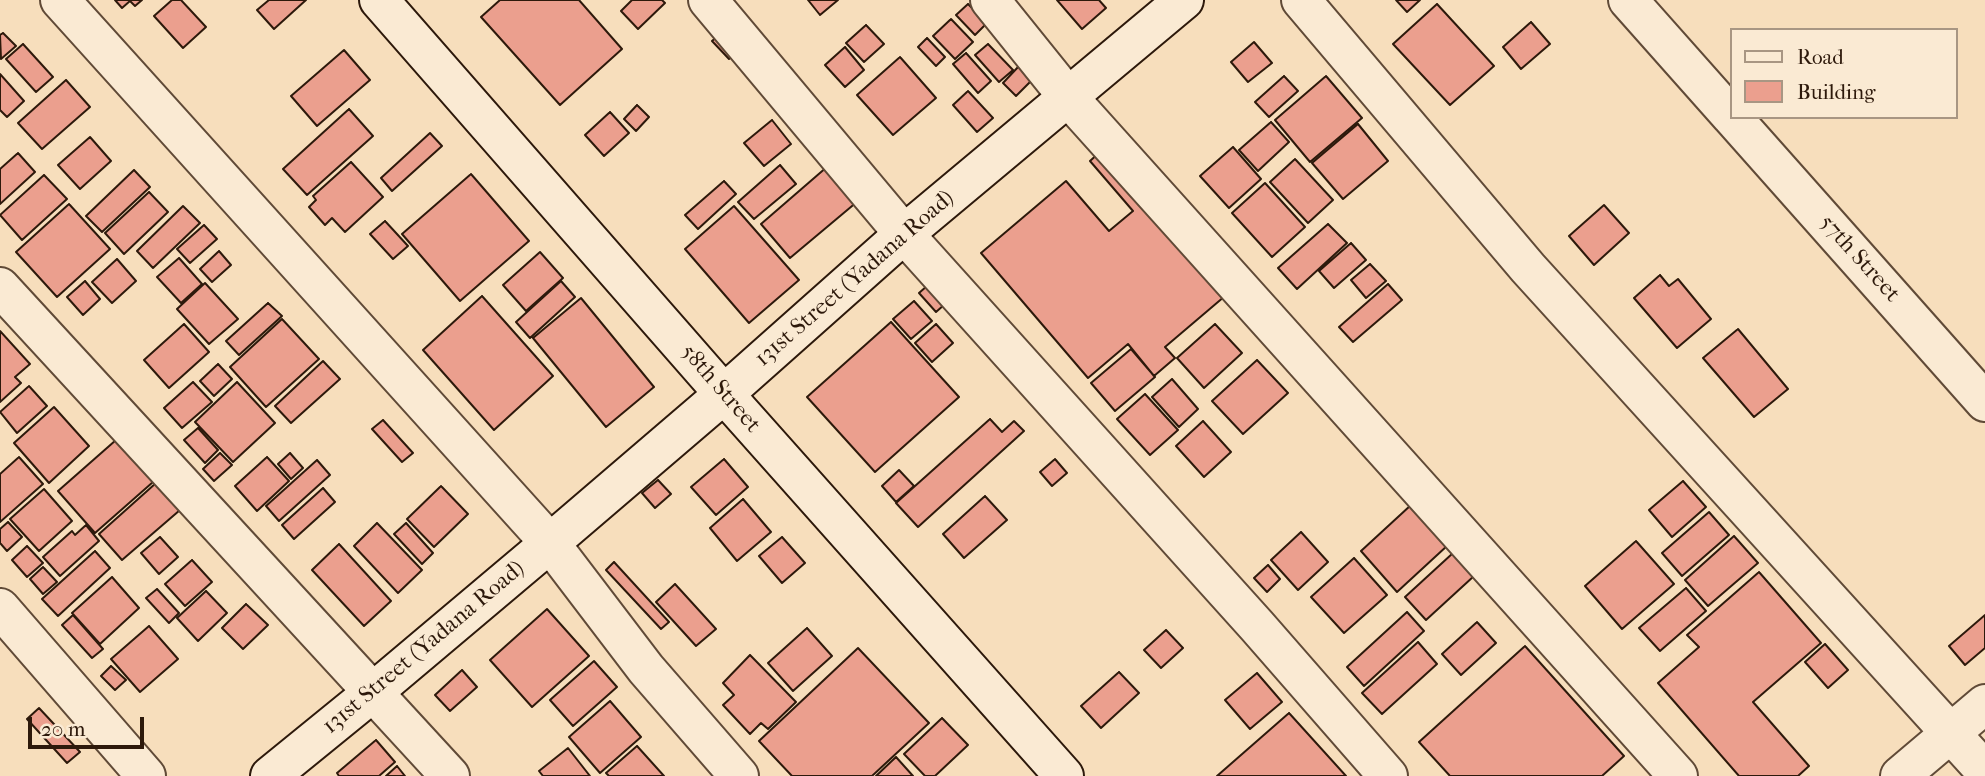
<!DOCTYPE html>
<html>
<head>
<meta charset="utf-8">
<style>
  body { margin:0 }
  #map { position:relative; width:1985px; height:776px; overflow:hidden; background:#f7debc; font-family:"IM FELL French Canon",serif }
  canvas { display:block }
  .legend { position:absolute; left:1730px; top:28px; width:228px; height:91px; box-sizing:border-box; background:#faead3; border:2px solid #a89683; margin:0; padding:9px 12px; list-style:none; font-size:21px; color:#2d190b }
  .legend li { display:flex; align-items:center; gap:14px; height:35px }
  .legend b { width:35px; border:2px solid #a89683 }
  .scale { position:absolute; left:28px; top:717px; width:116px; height:32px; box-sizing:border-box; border:4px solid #2d190b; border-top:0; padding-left:9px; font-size:21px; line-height:24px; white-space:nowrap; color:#2d190b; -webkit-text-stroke:5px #faead3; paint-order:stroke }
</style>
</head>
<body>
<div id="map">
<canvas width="1985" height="776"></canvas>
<ul class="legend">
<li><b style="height:9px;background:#faead3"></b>Road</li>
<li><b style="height:19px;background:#eb9f8e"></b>Building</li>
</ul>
<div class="scale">20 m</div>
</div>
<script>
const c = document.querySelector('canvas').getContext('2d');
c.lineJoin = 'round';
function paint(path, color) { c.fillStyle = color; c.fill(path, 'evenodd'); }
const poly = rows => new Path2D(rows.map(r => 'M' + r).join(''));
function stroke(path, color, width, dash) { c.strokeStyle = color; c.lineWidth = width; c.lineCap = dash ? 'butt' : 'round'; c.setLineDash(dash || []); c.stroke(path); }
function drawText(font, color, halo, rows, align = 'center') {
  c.font = font + ' "IM FELL French Canon",serif'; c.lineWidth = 6; c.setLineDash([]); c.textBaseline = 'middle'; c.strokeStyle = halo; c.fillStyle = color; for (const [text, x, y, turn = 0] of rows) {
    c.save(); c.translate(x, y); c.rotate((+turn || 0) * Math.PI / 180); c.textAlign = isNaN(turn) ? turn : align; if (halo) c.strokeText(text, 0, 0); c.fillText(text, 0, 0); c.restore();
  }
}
const building = poly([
  [115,0,142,0,135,6,130,1,122,8,115,0],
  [172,0,181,0,206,27,183,48,154,16,172,0],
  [269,0,268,0,306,0,274,29,257,10,269,0],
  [500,0,579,0,622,49,560,105,481,17,500,0],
  [632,0,662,0,665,3,638,29,621,11,632,0],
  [808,0,838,0,820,15,808,0],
  [1057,0,1099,0,1106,8,1082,29,1057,0],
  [1396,0,1420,0,1407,12,1396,0],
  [968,4,987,23,975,35,956,15,968,4],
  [1437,4,1494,66,1450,105,1393,44,1437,4],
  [951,19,973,42,955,59,933,36,951,19],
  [1531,22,1550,44,1521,69,1503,47,1531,22],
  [866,25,884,44,864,62,846,43,866,25],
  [727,28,744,47,729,59,712,41,727,28],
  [3,33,16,46,1,59,0,35,3,33],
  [927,38,945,57,936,66,918,47,927,38],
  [1254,42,1272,63,1248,82,1231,62,1254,42],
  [23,44,53,77,36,92,6,59,23,44],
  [988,44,1013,70,999,82,975,55,988,44],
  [845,47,864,70,845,87,825,65,845,47],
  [344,50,370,80,317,126,291,96,344,50],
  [966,53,991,81,978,93,953,64,966,53],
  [900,57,936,98,893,135,857,95,900,57],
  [1019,66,1033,79,1016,96,1003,83,1019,66],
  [0,74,24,101,7,117,0,110,0,74],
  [1284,76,1298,91,1269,117,1255,102,1284,76],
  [1326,76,1362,118,1310,162,1275,120,1326,76],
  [66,80,90,107,42,149,18,123,66,80],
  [968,91,993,118,977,132,953,105,968,91],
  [637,105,649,117,636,131,624,119,637,105],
  [349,109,373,136,307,195,283,169,349,109],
  [610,112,629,133,604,156,585,135,610,112],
  [772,120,791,144,764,166,744,143,772,120],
  [1271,122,1289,142,1258,171,1239,150,1271,122],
  [1358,124,1388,161,1343,199,1312,163,1358,124],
  [430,133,442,146,392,191,381,178,430,133],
  [90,137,111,161,80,189,58,165,90,137],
  [1233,147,1261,179,1229,208,1200,176,1233,147],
  [1101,151,1225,296,1165,347,1175,358,1154,376,1128,344,1088,378,981,253,1066,181,1109,231,1133,211,1090,161,1101,151],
  [18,153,35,172,0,204,0,169,18,153],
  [1295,159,1333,200,1308,223,1270,182,1295,159],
  [351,162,383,197,345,232,332,218,325,225,309,207,316,200,313,196,351,162],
  [780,165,796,184,754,219,738,202,780,165],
  [828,166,858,201,790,258,761,224,828,166],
  [134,170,150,187,102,232,86,216,134,170],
  [471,174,529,241,460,301,402,234,471,174],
  [44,175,67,199,22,240,0,215,44,175],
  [724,181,736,194,698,229,685,215,724,181],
  [1265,183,1305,227,1272,257,1232,213,1265,183],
  [149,192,168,212,124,254,105,233,149,192],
  [69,204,110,249,57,297,16,252,69,204],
  [1604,205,1629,233,1594,265,1569,236,1604,205],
  [183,206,200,223,153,268,137,251,183,206],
  [734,206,799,280,749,323,685,249,734,206],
  [385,221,408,246,393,259,370,234,385,221],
  [1328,224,1347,243,1297,289,1278,268,1328,224],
  [204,225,217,239,190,263,177,249,204,225],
  [1351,243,1366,260,1334,288,1319,271,1351,243],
  [219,251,231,265,212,282,200,269,219,251],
  [540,252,563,278,526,311,503,285,540,252],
  [179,258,202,284,181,303,157,277,179,258],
  [117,259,136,281,112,303,92,282,117,259],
  [1370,264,1386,281,1366,298,1351,280,1370,264],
  [1660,275,1669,286,1678,279,1711,319,1677,348,1634,298,1660,275],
  [936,278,953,297,936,312,919,293,936,278],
  [85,281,100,299,83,315,67,297,85,281],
  [561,281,575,297,530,338,516,322,561,281],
  [205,283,238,319,209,344,177,309,205,283],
  [1388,284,1402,300,1353,342,1339,327,1388,284],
  [482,296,553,376,494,430,423,350,482,296],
  [581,298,654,387,606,427,533,338,581,298],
  [914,301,932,321,911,339,893,319,914,301],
  [268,303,282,316,239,355,226,341,268,303],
  [282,319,319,359,266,407,230,367,282,319],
  [891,322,959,397,875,472,807,397,891,322],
  [184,324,209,352,169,388,144,360,184,324],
  [936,324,953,343,932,362,915,343,936,324],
  [1215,324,1242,353,1204,388,1177,358,1215,324],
  [1738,329,1788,389,1754,417,1703,358,1738,329],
  [0,331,30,364,15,377,21,383,0,402,0,331],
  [1131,349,1155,377,1115,411,1091,383,1131,349],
  [1257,360,1288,393,1243,434,1212,401,1257,360],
  [323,361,340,379,291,423,275,406,323,361],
  [218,364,232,379,214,396,200,381,218,364],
  [1172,379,1198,409,1179,427,1152,397,1172,379],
  [193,382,212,402,182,428,164,408,193,382],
  [237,382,275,423,233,462,195,422,237,382],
  [29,386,47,406,17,433,0,412,29,386],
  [1145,394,1178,430,1150,455,1117,419,1145,394],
  [54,407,89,446,49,483,14,443,54,407],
  [990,419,1002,432,1014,421,1024,431,918,527,896,503,990,419],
  [383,420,413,453,402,462,372,429,383,420],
  [1203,421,1231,452,1204,477,1176,446,1203,421],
  [198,428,218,450,205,463,184,440,198,428],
  [116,440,153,482,95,533,58,491,116,440],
  [220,453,232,465,214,481,203,469,220,453],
  [290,453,303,468,291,479,278,464,290,453],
  [19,457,43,484,0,522,0,474,19,457],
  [267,457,289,481,257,511,235,486,267,457],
  [724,459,748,487,716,515,691,487,724,459],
  [1055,459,1067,473,1052,486,1040,472,1055,459],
  [317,460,330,475,279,521,266,506,317,460],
  [899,470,914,486,896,502,882,486,899,470],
  [658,480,671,494,655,508,642,493,658,480],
  [1683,481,1706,507,1672,537,1649,510,1683,481],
  [156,483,180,510,122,560,99,534,156,483],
  [441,486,468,514,434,547,407,519,441,486],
  [323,488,335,502,294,539,282,525,323,488],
  [44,489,72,521,39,551,10,519,44,489],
  [985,496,1007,520,964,558,943,534,985,496],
  [743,499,771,532,737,561,710,528,743,499],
  [1411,505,1448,545,1397,592,1361,551,1411,505],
  [1709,512,1729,535,1682,576,1662,553,1709,512],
  [8,522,22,537,7,551,0,543,0,529,8,522],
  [377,523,422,570,398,593,354,546,377,523],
  [406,523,433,553,422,564,394,534,406,523],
  [86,525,99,541,60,576,43,557,72,531,75,535,86,525],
  [1301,532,1328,562,1298,590,1271,560,1301,532],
  [1734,536,1758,563,1708,606,1685,580,1734,536],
  [160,537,178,557,159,574,141,553,160,537],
  [782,537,805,563,782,583,759,556,782,537],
  [1636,541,1674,584,1622,629,1585,586,1636,541],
  [339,544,391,601,364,626,312,570,339,544],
  [27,546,43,563,27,577,12,560,27,546],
  [95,551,110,568,58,616,42,599,95,551],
  [1453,553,1474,576,1426,620,1405,597,1453,553],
  [1354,558,1387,595,1344,633,1311,597,1354,558],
  [192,560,212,582,185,606,165,584,192,560],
  [614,562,669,622,661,629,606,570,614,562],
  [1268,565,1280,579,1267,592,1254,578,1268,565],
  [43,567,57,582,43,594,30,579,43,567],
  [1759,572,1821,643,1753,702,1809,766,1798,776,1739,776,1658,683,1699,647,1687,635,1759,572],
  [112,577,139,608,100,644,72,613,112,577],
  [675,584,716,629,696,646,656,602,675,584],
  [1686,588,1706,611,1660,651,1639,628,1686,588],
  [157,589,179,613,169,623,146,598,157,589],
  [206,591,227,613,198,641,177,618,206,591],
  [246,604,268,625,243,649,222,628,246,604],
  [547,609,589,656,532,707,490,660,547,609],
  [1407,612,1424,631,1364,686,1347,667,1407,612],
  [73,615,103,649,92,658,62,625,73,615],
  [1985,615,1985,648,1965,665,1949,646,1985,615],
  [1477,622,1496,643,1461,675,1442,654,1477,622],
  [149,626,178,659,140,692,111,659,149,626],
  [807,628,832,656,793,691,768,663,807,628],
  [1166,630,1183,648,1161,668,1144,650,1166,630],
  [1418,642,1437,664,1382,714,1362,693,1418,642],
  [1825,644,1848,670,1828,688,1805,662,1825,644],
  [1525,646,1624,756,1602,776,1450,776,1419,742,1525,646],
  [858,648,929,723,872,776,792,776,759,741,858,648],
  [750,655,796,702,768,729,761,723,750,734,723,705,734,695,723,683,750,655],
  [594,661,617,687,573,726,550,700,594,661],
  [111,666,126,680,115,690,101,676,111,666],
  [462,670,477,687,450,711,435,695,462,670],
  [1119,672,1139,693,1101,728,1081,706,1119,672],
  [1257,673,1282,702,1250,729,1225,700,1257,673],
  [610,701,641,737,600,773,569,737,610,701],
  [39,708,80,752,67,763,27,719,39,708],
  [1289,713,1346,776,1217,776,1289,713],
  [942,718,968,745,935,776,925,776,904,754,942,718],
  [376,740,395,762,379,776,339,776,337,773,376,740],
  [637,746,664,776,609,776,606,773,637,746],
  [568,748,590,776,543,776,539,771,568,748],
  [896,757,913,776,876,776,896,757],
  [397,766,405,776,386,776,397,766]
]);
const street = poly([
  [60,0,550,543,646,669,739,776],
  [708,0,904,234,1257,626,1388,776],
  [990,0,1068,97,1678,776],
  [1301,0,1528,268,1985,771],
  [1628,0,1731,116],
  [1732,117,1985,402],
  [0,287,450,776],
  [0,608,146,776],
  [1900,776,1985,704]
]);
const secondary = poly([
  [379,0,724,394,1064,776],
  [270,776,372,693,550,543,724,394,904,234,1184,0]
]);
const streetNames = [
  ["57th Street",1859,259,48],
  ["131st Street (Yadana Road)",855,279,-41],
  ["58th Street",720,389,49],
  ["131st Street (Yadana Road)",424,648,-40]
];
paint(building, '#eb9f8e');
stroke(building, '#2d190b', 2);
stroke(street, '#604a37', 42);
stroke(secondary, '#2d190b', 42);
stroke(street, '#faead3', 38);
stroke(secondary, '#faead3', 38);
drawText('23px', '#2d190b', '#faead3', streetNames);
</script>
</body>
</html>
